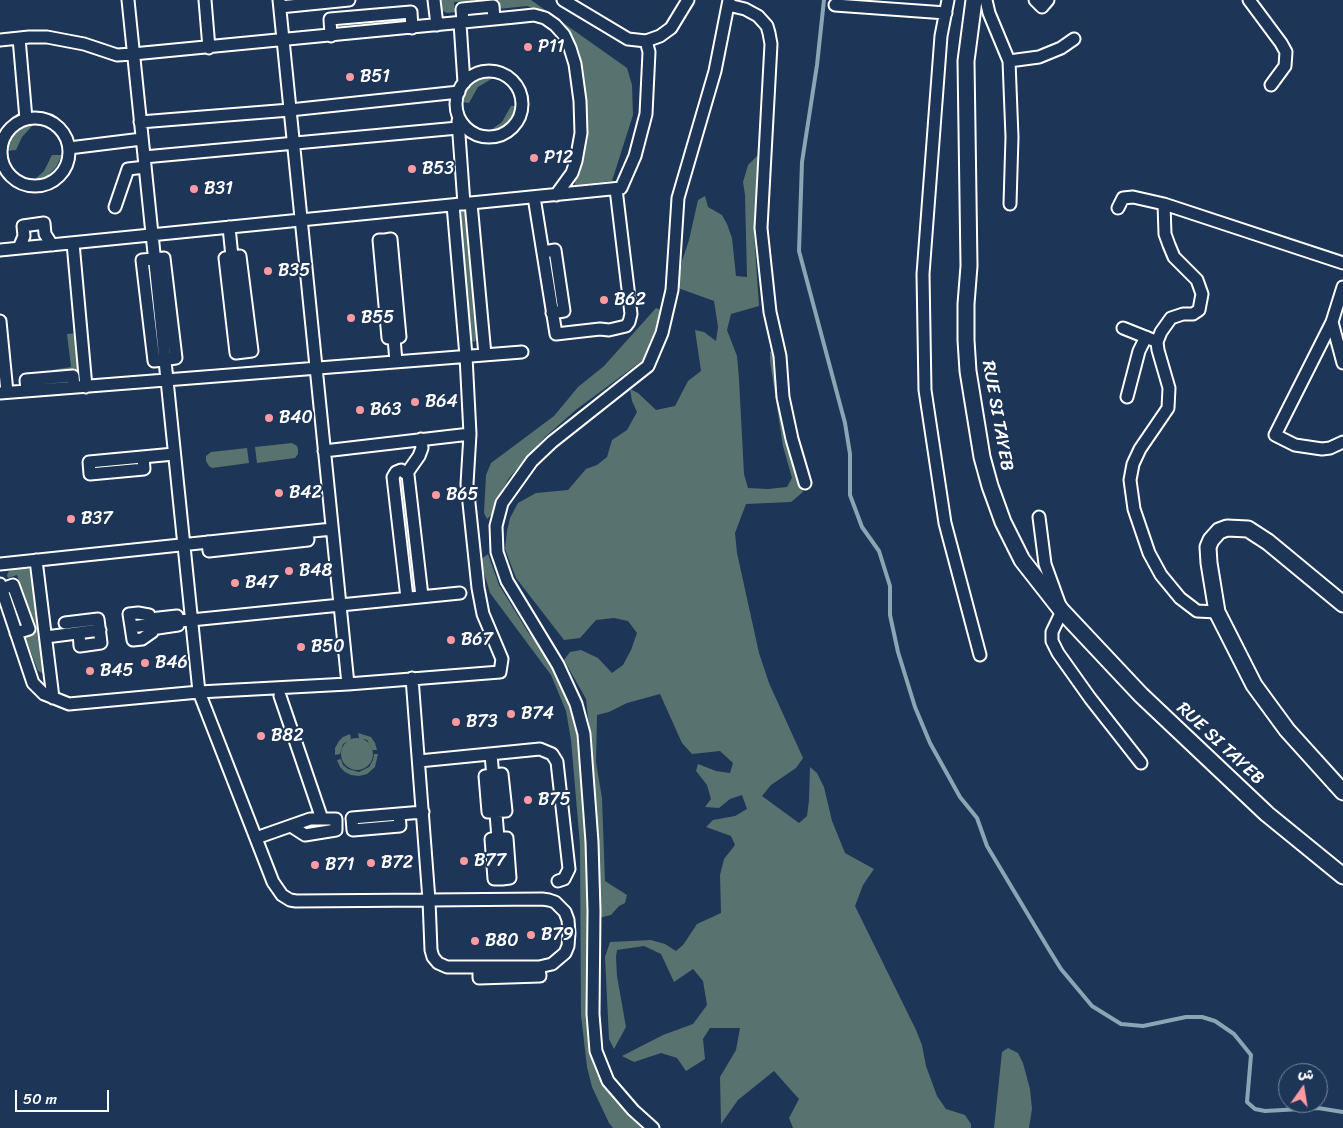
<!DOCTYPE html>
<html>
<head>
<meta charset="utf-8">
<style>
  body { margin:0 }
  #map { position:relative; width:1343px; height:1128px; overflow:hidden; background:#1d3557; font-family:Sriracha,"Playpen Sans Arabic",sans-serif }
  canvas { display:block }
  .north { position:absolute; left:1278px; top:1063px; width:50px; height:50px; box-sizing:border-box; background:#1d3557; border:1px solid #77869a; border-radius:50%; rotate:13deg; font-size:14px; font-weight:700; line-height:20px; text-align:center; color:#fff }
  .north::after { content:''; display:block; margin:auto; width:18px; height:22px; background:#ff9aa2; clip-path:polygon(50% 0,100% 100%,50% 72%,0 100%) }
  .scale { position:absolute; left:15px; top:1090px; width:94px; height:22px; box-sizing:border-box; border:2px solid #fff; border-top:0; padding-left:6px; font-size:15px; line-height:18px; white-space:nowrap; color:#fff; -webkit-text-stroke:4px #1d3557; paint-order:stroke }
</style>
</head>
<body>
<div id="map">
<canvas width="1343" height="1128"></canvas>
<div class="north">ش</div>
<div class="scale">50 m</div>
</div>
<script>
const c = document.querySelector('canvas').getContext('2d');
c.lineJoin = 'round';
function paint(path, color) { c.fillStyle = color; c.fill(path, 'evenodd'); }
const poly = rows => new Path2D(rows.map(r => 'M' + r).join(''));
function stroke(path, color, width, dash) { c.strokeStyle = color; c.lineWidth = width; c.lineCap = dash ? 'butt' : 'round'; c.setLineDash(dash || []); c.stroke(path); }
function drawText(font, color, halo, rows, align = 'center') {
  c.font = font + ' Sriracha,sans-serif'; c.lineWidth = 4; c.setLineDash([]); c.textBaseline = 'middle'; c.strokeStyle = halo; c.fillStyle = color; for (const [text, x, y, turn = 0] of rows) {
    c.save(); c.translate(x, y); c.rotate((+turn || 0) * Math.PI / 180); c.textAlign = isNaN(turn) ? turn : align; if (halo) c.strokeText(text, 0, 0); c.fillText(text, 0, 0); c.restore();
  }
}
const green = poly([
  [440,0,488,0,454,2,455,12,447,13,441,10],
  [497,0,531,0,627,68,632,85,633,115,612,181,575,185,576,173,586,127,586,105,577,53,567,30,552,16,527,6,498,9],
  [485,77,493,78,478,87,469,103,462,102,465,91,470,84],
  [511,106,518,106,515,118,510,125,500,131,488,132,502,122],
  [34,124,22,137,16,150,6,151,11,138,17,131,25,127],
  [52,155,62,155,56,167,46,177,33,181,44,171],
  [758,155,754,232,759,306,731,314,727,330,737,356,739,379,744,474,748,488,768,489,787,487,792,478,783,446,770,361,770,352,774,350,790,442,803,492,791,502,746,504,735,533,737,553,759,653,769,683,803,758,796,768,771,785,762,796,799,823,807,816,809,800,810,767,817,773,824,787,832,821,845,853,874,869,863,885,855,906,916,1030,922,1045,926,1066,937,1096,946,1109,965,1115,971,1124,971,1128,793,1128,789,1118,799,1099,774,1071,738,1100,721,1124,720,1077,736,1050,740,1028,710,1028,703,1039,705,1059,686,1071,677,1058,661,1053,634,1062,622,1056,663,1035,693,1024,707,1005,703,981,693,969,674,982,661,954,644,946,617,950,616,957,617,976,626,1027,614,1049,609,1039,605,957,610,942,651,940,665,944,676,951,683,945,697,924,721,913,720,875,724,859,735,845,731,836,706,827,713,820,735,816,747,809,742,795,730,799,719,808,705,807,711,799,707,785,696,771,698,764,716,771,730,773,733,763,720,751,692,754,682,743,660,694,627,703,609,712,597,715,596,762,602,798,605,881,627,895,625,903,619,906,611,915,599,918,589,727,586,699,564,660,570,652,581,650,598,658,612,673,623,665,631,650,637,633,628,621,614,618,596,620,580,638,564,640,516,578,505,549,507,531,510,518,518,503,536,493,568,490,586,469,597,465,607,457,612,440,627,430,637,412,632,401,630,389,638,393,656,410,675,406,688,381,701,371,695,330,704,332,716,341,718,327,714,301,678,288,682,261,689,240,698,200,705,196,708,207,722,215,727,224,732,238,736,276,747,277,745,195,743,182,748,165],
  [464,210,468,214,478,338,474,342,470,340,459,213],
  [656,308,661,310,653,337,643,360,577,409,545,437,509,478,500,494,493,513,487,519,484,513,486,475,491,463,554,416,578,387,604,366],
  [78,333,82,370,52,374,52,370,71,367,67,334],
  [292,443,297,446,298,449,298,454,295,458,257,463,255,447],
  [247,448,249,463,212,468,209,466,206,461,206,456,211,452],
  [488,554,499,585,528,632,557,668,573,707,580,735,589,844,588,1013,596,1065,600,1079,608,1090,641,1128,613,1128,609,1123,592,1087,587,1067,581,1015,580,845,571,740,566,711,551,675,490,593,480,560],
  [20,568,29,569,31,571,46,675,38,671,25,637,35,633,17,575,8,578,7,575,9,571],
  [358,733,371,737,375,743,377,750,373,750,367,740,359,738],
  [350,734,351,739,343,744,340,754,335,755,335,748,339,741,343,737],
  '341 754a16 16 0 1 1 32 0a16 16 0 1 1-32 0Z',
  [374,754,378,754,375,767,367,774,359,776,351,775,345,772,340,767,337,760,341,759,343,765,348,769,359,772,369,767,373,760],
  [1008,1048,1018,1053,1023,1063,1030,1089,1032,1109,1029,1128,994,1128,1002,1052]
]);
const stream = poly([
  [824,0,817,65,802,162,799,251,845,423,850,454,850,495,862,527,879,551,890,586,890,615,898,652,915,707,930,743,960,797,977,818,987,846,1048,948,1061,969,1092,1006,1121,1024,1143,1026,1186,1017,1202,1017,1215,1021,1234,1034,1251,1055,1247,1102,1255,1109,1265,1111,1318,1108,1343,1112]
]);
const street = poly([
  [128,0,199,692,273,882,282,895,290,900,296,901,429,900,542,899,549,900,555,902,565,912,568,920,569,933,568,946,565,953,552,964,539,967,447,967,438,963,433,957,431,950,429,900,412,678],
  [205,0,209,48],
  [279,0,348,684],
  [434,0,437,25],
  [563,0,628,39,646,41,660,36,671,28,688,0],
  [948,0,941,36,923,274,925,390,945,523,980,655],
  [986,0,989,13,1009,61,1012,137,1010,204],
  [1035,0,1042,7,1048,0],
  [1249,0,1281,43,1286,52,1285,66,1271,85],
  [728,5,745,9,758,16,767,26,769,33,771,44,761,228,770,312,780,356,783,397,792,439,805,483],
  [835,5,946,13],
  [280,7,349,0],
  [463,22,462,9,493,6,494,19],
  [460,23,464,83],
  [331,36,330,19,411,12,412,28],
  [19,38,26,119],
  [0,40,29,37,47,37,84,44,117,55,133,54,515,17,534,15,545,18,555,25,564,35,570,48,575,64,580,101,581,133,576,161,572,173,556,195],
  [1009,61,1039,57,1061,48,1074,39],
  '456 104a33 33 0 1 1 66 0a33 33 0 1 1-66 0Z',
  '1 152a34 34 0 1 1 68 0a34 34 0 1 1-68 0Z',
  [458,121,464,204],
  [140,122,290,110,459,92],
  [69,148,142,139],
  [144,157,458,128],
  [534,197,556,334,600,329,609,330,626,326,629,322,631,314,616,189],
  [471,203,485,355],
  [1164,204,1165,234,1169,245,1174,257,1197,280,1202,294,1199,310,1193,314,1183,314,1171,318,1161,332,1157,342,1158,350,1169,388,1168,408,1140,449,1133,464,1130,480,1134,509,1149,553,1161,575,1180,598,1197,611,1217,612],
  [115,207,128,169,145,167],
  [1118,208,1123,198,1133,197,1164,204,1343,263],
  [229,227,232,257,244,352,252,351,240,256,232,257,225,258,236,353,244,352],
  [385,240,379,240,388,338,394,338,400,337,391,239,385,240,394,338,396,362],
  [73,243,86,387],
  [19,248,24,236,23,226,44,223,45,234,52,245],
  [0,250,621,188,635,156,646,114,649,52,646,41],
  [543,252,555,250,564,311,552,313],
  [164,258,176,358,154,361,142,260,164,258],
  [1343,287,1332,322,1343,363],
  [0,321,7,392],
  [1332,322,1275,435,1295,445,1322,449,1330,448,1343,442],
  [1123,328,1153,340],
  [27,391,26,380,73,376,74,387],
  [0,393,522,352],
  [1127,397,1139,351,1146,337],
  [324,451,470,434,466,356,453,205],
  [143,457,144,469,90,474,89,462,174,454],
  [407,473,419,456,422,448,421,439],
  [1039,517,1045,564,1062,611,1052,632,1052,641,1058,653,1090,698,1141,763],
  [208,542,209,551,308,540,307,532],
  [36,560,53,698],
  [0,564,332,529],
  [0,584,33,683,44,694,69,704,199,692,348,684,500,672,502,659,483,614,478,588,467,484,470,434],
  [2,589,13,585,29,629,16,633],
  [407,598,393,477,396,472,401,470,408,475,422,596],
  [65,623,98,619,101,643,80,646,79,633],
  [131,627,133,640,142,639,152,632,151,629,178,625,178,621,177,616,150,619,149,615,138,613,129,614,131,627,178,621,191,620,460,593],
  [46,637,100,630],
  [280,696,322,819],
  [491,754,498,838,502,879,510,878,507,838,498,838,491,839,494,879,502,879],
  [419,761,540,749,552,754,557,762,569,869,564,879,558,881],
  [502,774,506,811,488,812,485,776,502,774],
  [399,814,400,826,353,830,352,818,399,814,423,812],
  [256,838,310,819,336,819,336,830,305,835,291,826],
  [479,967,479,978,540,976,539,967],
  [653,1128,633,1110,608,1081,596,1051,593,1014,594,911,592,842,584,734,576,704,558,665,507,581,497,552,496,526,502,503,532,461,552,442,648,366,662,333,672,290,678,198,715,71,729,0]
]);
const secondary = poly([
  [974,0,966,61,969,266,966,304,966,340,968,371,982,457,990,486,1003,522,1022,560,1062,611,1141,695,1267,814,1343,876],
  [1343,604,1268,542,1248,529,1227,528,1219,531,1211,540,1208,547,1209,563,1217,612,1254,685,1287,730,1343,792]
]);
const markers = [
  [528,47,5,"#ff9aa2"],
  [350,77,5,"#ff9aa2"],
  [534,158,5,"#ff9aa2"],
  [412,169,5,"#ff9aa2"],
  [194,189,5,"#ff9aa2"],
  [268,271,5,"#ff9aa2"],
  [604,300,5,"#ff9aa2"],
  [351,318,5,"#ff9aa2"],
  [415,402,5,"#ff9aa2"],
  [360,410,5,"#ff9aa2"],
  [269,418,5,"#ff9aa2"],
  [279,493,5,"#ff9aa2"],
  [436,495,5,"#ff9aa2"],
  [71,519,5,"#ff9aa2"],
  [289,571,5,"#ff9aa2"],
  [235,583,5,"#ff9aa2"],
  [451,640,5,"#ff9aa2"],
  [301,647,5,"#ff9aa2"],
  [145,663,5,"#ff9aa2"],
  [90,671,5,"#ff9aa2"],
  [511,714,5,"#ff9aa2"],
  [456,722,5,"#ff9aa2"],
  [261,736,5,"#ff9aa2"],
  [528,800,5,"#ff9aa2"],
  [464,861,5,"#ff9aa2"],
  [371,863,5,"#ff9aa2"],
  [315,865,5,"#ff9aa2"],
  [531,935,5,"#ff9aa2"],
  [475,941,5,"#ff9aa2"]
];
const poiNames = [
  ["P11",538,47],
  ["B51",360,77],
  ["P12",544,158],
  ["B53",422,169],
  ["B31",204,189],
  ["B35",278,271],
  ["B62",614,300],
  ["B55",361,318],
  ["B64",425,402],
  ["B63",370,410],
  ["B40",279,418],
  ["B42",289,493],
  ["B65",446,495],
  ["B37",81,519],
  ["B48",299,571],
  ["B47",245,583],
  ["B67",461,640],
  ["B50",311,647],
  ["B46",155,663],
  ["B45",100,671],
  ["B74",521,714],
  ["B73",466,722],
  ["B82",271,736],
  ["B75",538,800],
  ["B77",474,861],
  ["B72",381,863],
  ["B71",325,865],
  ["B79",541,935],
  ["B80",485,941]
];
const streetNames = [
  ["RUE SI TAYEB",997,416,80],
  ["RUE SI TAYEB",1220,744,43]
];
paint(green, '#58726f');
stroke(stream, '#8ba5b4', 4);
stroke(street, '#fff', 15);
stroke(secondary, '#fff', 19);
stroke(street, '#1d3557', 11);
stroke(secondary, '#1d3557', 15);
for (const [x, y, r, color] of markers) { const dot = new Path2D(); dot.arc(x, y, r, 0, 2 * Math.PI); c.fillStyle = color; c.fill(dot); stroke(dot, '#1d3557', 2); }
drawText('18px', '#fff', '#1d3557', poiNames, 'left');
drawText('18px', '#fff', '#1d3557', streetNames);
</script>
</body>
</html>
